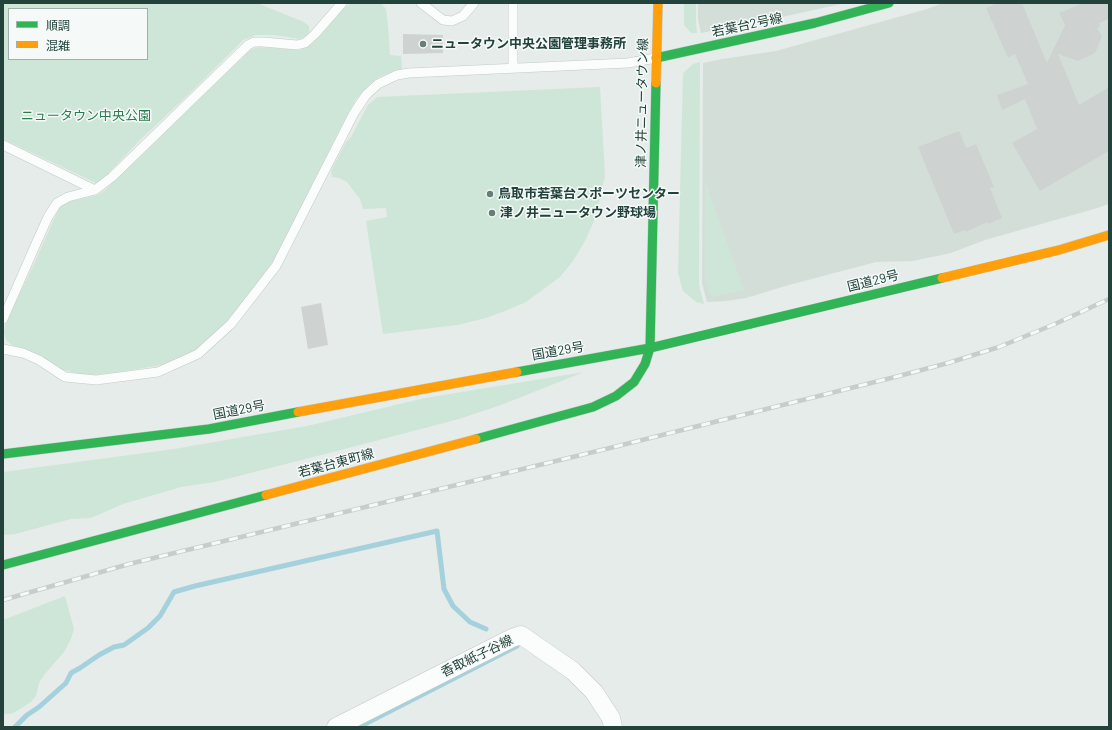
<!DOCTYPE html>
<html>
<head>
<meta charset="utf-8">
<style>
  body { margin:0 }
  #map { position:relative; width:1112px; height:730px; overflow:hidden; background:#e6ece9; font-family:Barlow,"Noto Sans JP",sans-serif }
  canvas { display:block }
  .frame { position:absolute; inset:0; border:4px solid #22423b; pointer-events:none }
  .legend { position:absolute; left:8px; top:8px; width:140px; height:52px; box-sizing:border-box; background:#f5faf8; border:1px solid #a1b0ac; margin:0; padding:5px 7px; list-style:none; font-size:12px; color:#22423b }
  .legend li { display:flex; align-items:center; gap:8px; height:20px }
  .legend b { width:20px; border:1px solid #a1b0ac }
</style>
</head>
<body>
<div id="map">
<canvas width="1112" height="730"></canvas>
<div class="frame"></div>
<ul class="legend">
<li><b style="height:5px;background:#30b455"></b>順調</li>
<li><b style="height:5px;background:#ff9f0a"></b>混雑</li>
</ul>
</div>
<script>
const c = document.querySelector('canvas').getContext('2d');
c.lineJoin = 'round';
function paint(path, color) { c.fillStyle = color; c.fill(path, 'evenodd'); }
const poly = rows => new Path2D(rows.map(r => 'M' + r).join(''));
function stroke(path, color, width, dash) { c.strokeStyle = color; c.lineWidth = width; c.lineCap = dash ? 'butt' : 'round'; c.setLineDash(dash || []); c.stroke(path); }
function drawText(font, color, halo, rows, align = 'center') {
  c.font = font + ' Barlow,"Noto Sans JP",sans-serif'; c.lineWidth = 3; c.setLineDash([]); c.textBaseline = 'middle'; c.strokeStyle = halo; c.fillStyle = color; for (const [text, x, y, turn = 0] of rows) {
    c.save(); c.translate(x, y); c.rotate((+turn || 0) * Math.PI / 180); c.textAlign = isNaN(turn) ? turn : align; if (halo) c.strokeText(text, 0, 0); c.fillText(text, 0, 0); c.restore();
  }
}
const built = poly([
  [698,3,846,3,768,20,701,33,698,20],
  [943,3,1109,3,1109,204,1094,209,985,240,951,253,913,261,876,262,789,285,746,298,726,301,707,302,702,283,703,63,722,59,776,51,927,9]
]);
const green = poly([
  [3,3,257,3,304,22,309,26,309,34,300,39,275,35,256,35,243,40,190,93,140,140,102,180,96,183,3,139],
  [9,9,147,9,147,59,9,59],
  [351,3,381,3,386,9,388,26,390,55,401,56,402,69,392,72,379,77,370,84,356,99,344,121,273,262,238,309,218,331,197,351,180,359,162,365,125,371,93,375,80,374,63,370,14,347,6,340,4,332,6,322,34,264,54,219,60,206,68,202,97,195,103,192,250,50,258,47,300,50,312,44,341,11],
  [684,3,696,3,696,22,697,33,691,33,684,25],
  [700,62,699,285,704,304,696,302,683,291,678,273,683,73,693,64],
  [600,87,605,176,595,219,585,241,573,261,560,277,526,302,505,311,486,318,457,325,383,334,366,221,387,217,386,208,363,209,360,199,347,182,339,178,332,177,331,171,346,142,351,137,368,105,377,97],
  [705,181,744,290,711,297,705,279],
  [584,372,501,405,459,419,333,452,215,482,181,487,123,504,91,518,71,519,15,534,3,535,3,472,174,449,307,426,425,398],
  [65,596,74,629,71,639,64,652,44,675,39,683,36,696,31,702,15,712,10,714,3,714,3,620]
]);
const stream = poly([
  [15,727,27,715,39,707,66,683,71,673,80,668,99,655,114,647,124,645,148,628,160,616,174,592,195,586,437,531,444,589,453,606,470,622,486,629],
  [359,727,517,646]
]);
const building = poly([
  [997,3,1022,3,1047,63,1065,25,1059,13,1083,3,1109,3,1109,19,1099,23,1100,27,1097,28,1102,36,1095,53,1078,61,1058,54,1079,105,1109,87,1109,151,1040,191,1012,143,1037,129,1025,99,1002,110,997,95,1028,84,1015,54,1008,58,986,8],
  [403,34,443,35,443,53,403,54],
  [959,131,966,148,976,144,994,187,990,188,1002,218,988,224,987,222,966,232,965,230,954,234,918,147],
  [321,303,328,345,308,349,301,307]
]);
const lane = poly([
  [421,3,443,20,452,21,463,16,474,3],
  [513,68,513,3],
  [3,145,95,190],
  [3,319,35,246,48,217,57,203,68,197,95,190,112,177,248,45,254,42,263,42,297,45,305,43,315,34,342,3],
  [3,349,23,353,39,360,65,377,96,380,158,372,198,354,231,324,276,266,354,113,366,95,378,84,397,75,409,73,628,63,656,58]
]);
const street = poly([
  [336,727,512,638,521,635,573,671,594,692,611,718,613,727]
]);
const fast = poly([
  [656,58,815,23,889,3],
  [517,372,650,348,942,278],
  [476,439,593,407,616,396,634,382,645,364,650,348,656,83],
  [3,454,209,429,298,412],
  [3,565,266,495]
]);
const slow = poly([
  [656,83,658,3],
  [942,278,1059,250,1109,235],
  [298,412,517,372],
  [266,495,476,439]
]);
const rail = poly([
  [3,600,129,564,614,447,899,376,948,363,999,347,1055,324,1109,299]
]);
const markers = [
  [423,44,4,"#677e78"],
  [490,194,4,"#677e78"],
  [492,213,4,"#677e78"]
];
const streetNames = [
  ["若葉台2号線",747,25,-12],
  ["津ノ井ニュータウン線",642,103,-89],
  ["国道29号",873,281,-14],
  ["国道29号",558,351,-10],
  ["国道29号",239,410,-11],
  ["若葉台東町線",336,463,-15],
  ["香取紙子谷線",477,656,-26]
];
const poiNames = [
  ["ニュータウン中央公園管理事務所",431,44],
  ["鳥取市若葉台スポーツセンター",498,194],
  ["津ノ井ニュータウン野球場",500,213]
];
const parkNames = [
  ["ニュータウン中央公園",86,116]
];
paint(built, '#d4ded9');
paint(green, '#cee6d7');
stroke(stream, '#a4d1dc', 5);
paint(building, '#ced3d1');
stroke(lane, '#c3c9c7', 10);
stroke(street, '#c3c9c7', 19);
stroke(fast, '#c1cac7', 10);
stroke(slow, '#c1cac7', 10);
stroke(lane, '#fbfcfc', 9);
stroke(street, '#fbfcfc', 18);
stroke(fast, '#30b455', 9);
stroke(slow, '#ff9f0a', 9);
stroke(rail, '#c7cdcb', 4.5);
stroke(rail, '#f5faf8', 3, [9]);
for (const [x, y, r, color] of markers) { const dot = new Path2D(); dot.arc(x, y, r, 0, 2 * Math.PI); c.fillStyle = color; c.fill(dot); stroke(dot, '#f5faf8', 1.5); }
drawText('13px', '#22423b', '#f5faf8', streetNames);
drawText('bold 13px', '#22423b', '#f5faf8', poiNames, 'left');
drawText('13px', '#287c4d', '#f5faf8', parkNames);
</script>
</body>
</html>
